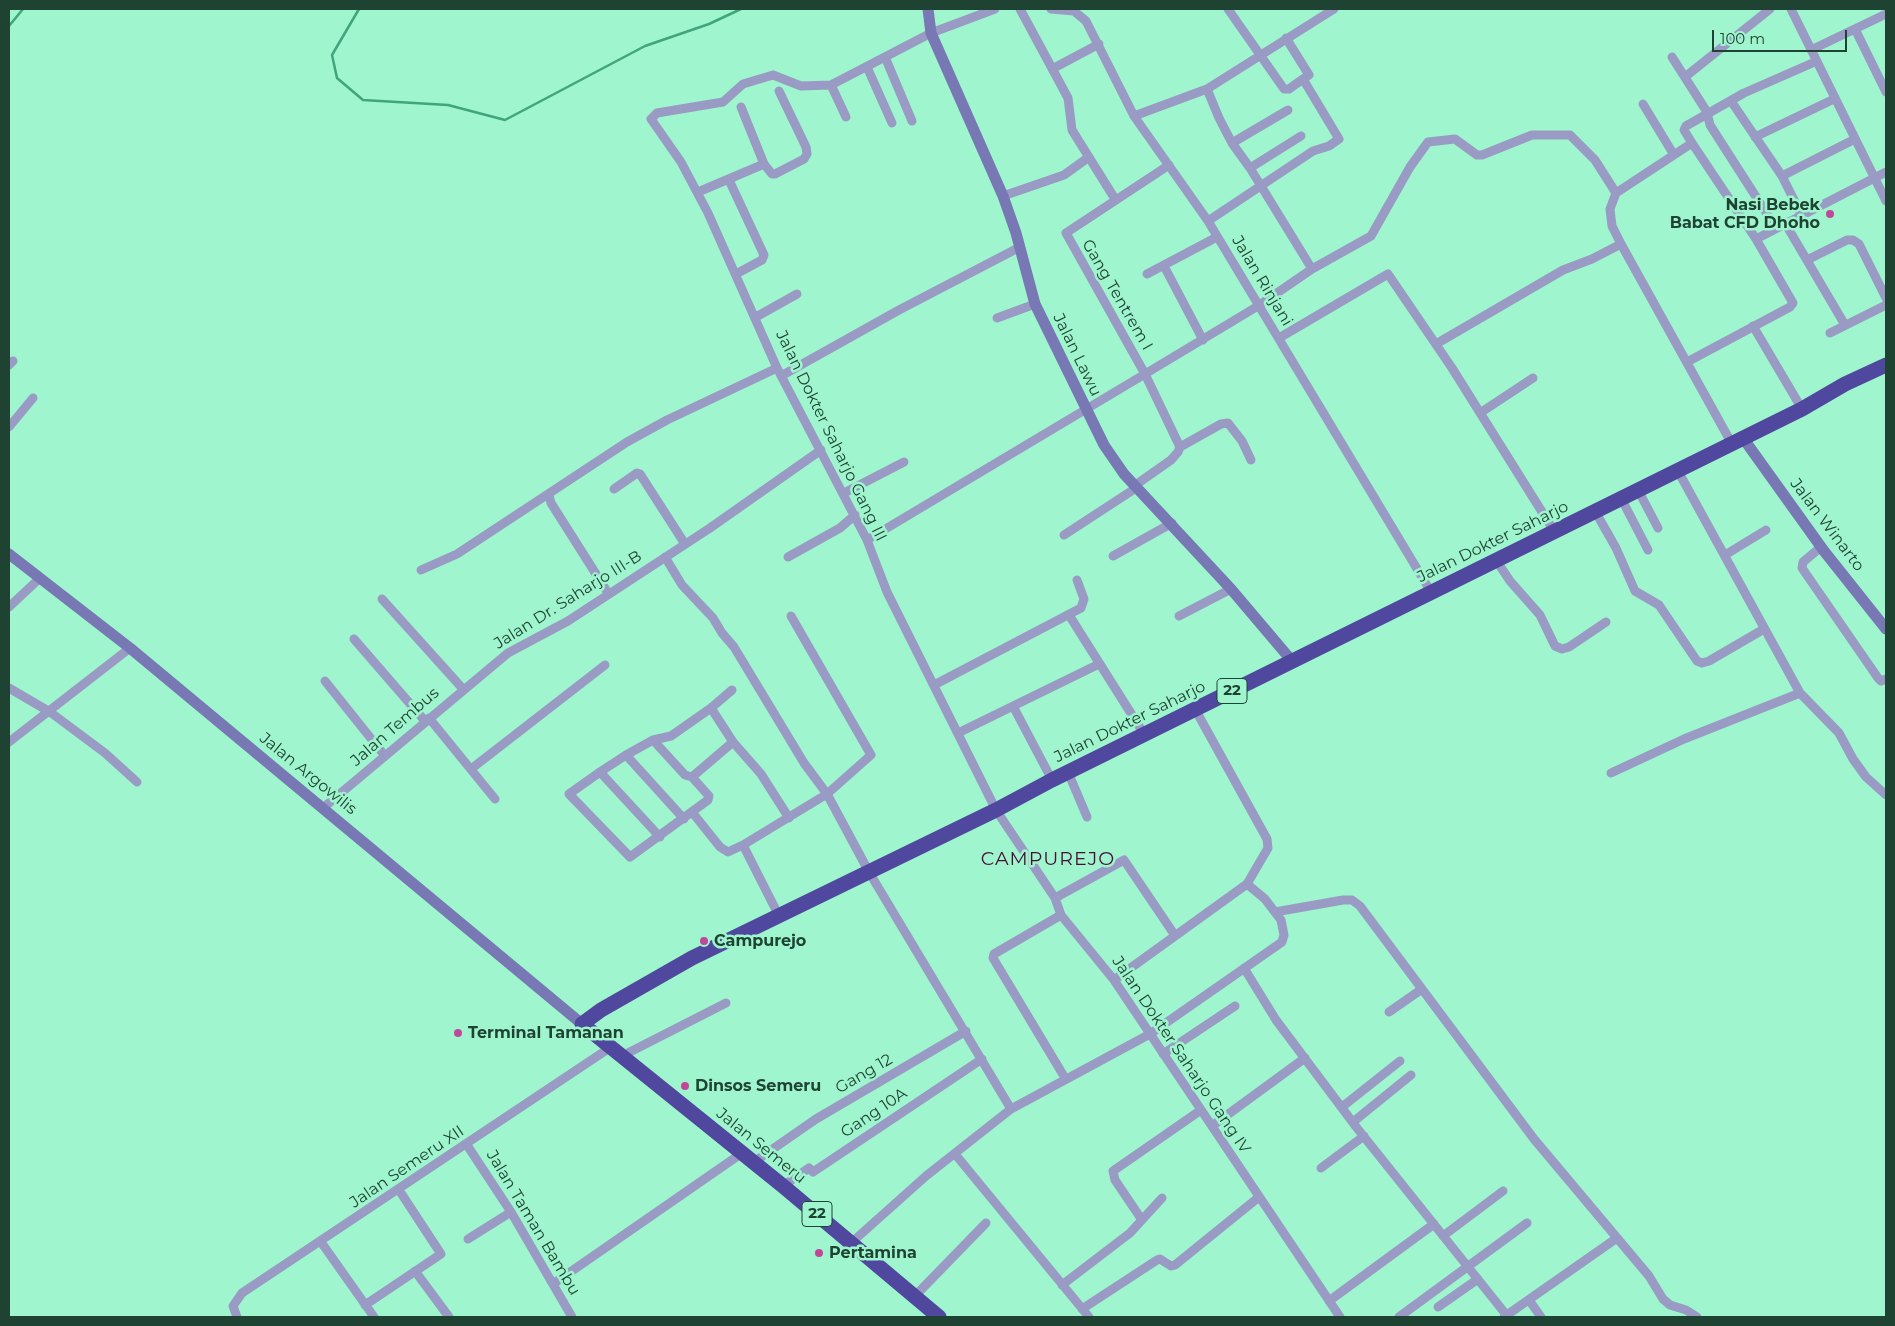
<!DOCTYPE html>
<html>
<head>
<meta charset="utf-8">
<style>
  body { margin:0 }
  #map { position:relative; width:1895px; height:1326px; overflow:hidden; background:#9ff5cd; font-family:Montserrat,sans-serif }
  canvas { display:block }
  .frame { position:absolute; inset:0; border:10px solid #1f4333; pointer-events:none }
  .scale { position:absolute; left:1712px; top:30px; width:135px; height:22px; box-sizing:border-box; border:2px solid #1f4333; border-top:0; padding-left:6px; font-size:15px; line-height:18px; white-space:nowrap; color:#1f4333; -webkit-text-stroke:4px #9ff5cd; paint-order:stroke }
</style>
</head>
<body>
<div id="map">
<canvas width="1895" height="1326"></canvas>
<div class="frame"></div>
<div class="scale">100 m</div>
</div>
<script>
const c = document.querySelector('canvas').getContext('2d');
c.lineJoin = 'round';
const poly = rows => new Path2D(rows.map(r => 'M' + r).join(''));
function stroke(path, color, width, dash) { c.strokeStyle = color; c.lineWidth = width; c.lineCap = dash ? 'butt' : 'round'; c.setLineDash(dash || []); c.stroke(path); }
function drawText(font, color, halo, rows, align = 'center') {
  c.font = font + ' Montserrat,sans-serif'; c.lineWidth = 5; c.setLineDash([]); c.textBaseline = 'middle'; c.strokeStyle = halo; c.fillStyle = color; for (const [text, x, y, turn = 0] of rows) {
    c.save(); c.translate(x, y); c.rotate((+turn || 0) * Math.PI / 180); c.textAlign = isNaN(turn) ? turn : align; if (halo) c.strokeText(text, 0, 0); c.fillText(text, 0, 0); c.restore();
  }
}
const stream = poly([
  [359,9,332,55,337,78,363,100,448,105,505,120,645,46,709,24,741,9],
  [9,26,23,9]
]);
const street = poly([
  [1020,9,1068,98,1072,130,1115,199],
  [1051,9,1074,11,1086,21,1134,116,1208,221,1431,592],
  [1791,9,1886,201],
  [1855,29,1886,92],
  [1286,38,1309,75,1303,79],
  [1811,50,1886,14],
  [885,57,912,121],
  [1672,57,1707,112,1710,125,1776,228],
  [867,67,892,123],
  [1052,69,1099,44],
  [1685,77,1770,9],
  [831,85,801,86,773,75,743,84,723,102,657,113,651,119,681,162,708,213,777,368,867,540,887,592,996,810,1055,898,1061,915,1114,980,1340,1317],
  [1731,101,1782,176,1802,216],
  [1643,104,1674,155],
  [741,107,764,164,772,174,775,174,804,159,807,154,806,147,779,91],
  [1134,116,1207,89,1334,9],
  [846,117,831,85,931,33,995,9],
  [1755,137,1834,99],
  [1232,143,1288,110],
  [1692,143,1684,130,1686,126,1744,93,1817,61],
  [1169,165,1066,233,1145,374,1258,306,1312,269,1250,168,1232,143,1219,118,1207,89],
  [1250,168,1301,136],
  [1782,176,1855,139],
  [729,180,764,255,762,260,736,274],
  [698,192,764,164],
  [1616,193,1692,143,1756,239,1793,303,1790,307,1687,362],
  [1003,196,1064,175,1089,157],
  [1208,221,1313,151,1329,146,1339,139,1303,79,1289,89,1284,89,1228,9],
  [1785,223,1845,325],
  [1756,239,1886,172],
  [1807,260,1847,240,1853,240,1859,244,1886,298],
  [1164,266,1203,340],
  [1312,269,1371,236,1410,167,1428,142,1455,139,1477,155,1482,155,1532,135,1570,135,1595,160,1616,193,1610,209,1612,226,1621,244,1732,444],
  [1147,274,1217,237],
  [756,317,797,294],
  [997,318,1035,304],
  [1753,326,1802,409],
  [1830,333,1886,305],
  [1279,338,1388,274,1452,368,1554,531],
  [1436,344,1563,270,1592,259,1621,244],
  [9,365,13,361],
  [781,376,899,310,1020,247],
  [1480,413,1533,378],
  [9,427,33,398],
  [1678,471,1800,693,1839,733,1853,759,1866,777,1886,795],
  [1134,486,1171,460,1178,452,1180,447],
  [614,489,637,473,640,474,685,544],
  [1638,490,1658,528],
  [844,493,904,462],
  [549,495,551,503,608,593],
  [1621,498,1648,550],
  [1595,511,1616,548,1635,591,1659,605,1697,661,1702,663,1709,661,1764,629],
  [1064,535,1136,488],
  [867,540,1145,374,1180,447,1221,424,1228,423,1242,441,1251,460],
  [1821,547,1803,562,1802,568,1878,678,1881,681,1886,679],
  [1725,555,1766,530],
  [1113,556,1172,523],
  [665,557,682,585,713,618,722,633,734,647,804,763,827,794,869,872,1011,1109],
  [788,557,840,528,855,515],
  [1496,560,1510,581,1540,615,1555,646,1562,649,1569,647,1606,622],
  [421,570,457,554,627,442,667,420,777,368],
  [382,599,463,689],
  [9,607,40,578],
  [1069,615,1144,734],
  [1179,616,1231,589],
  [354,639,425,721],
  [325,681,385,756],
  [934,685,1081,608,1084,599,1077,580],
  [9,688,50,712,105,753,137,782],
  [1013,706,1052,780],
  [711,708,732,690],
  [429,718,495,799],
  [958,733,1099,664],
  [653,740,685,775,692,777,733,742],
  [9,742,130,648],
  [626,755,600,772,660,837],
  [471,769,605,665],
  [600,772,569,794,630,857,708,800,709,796,692,777],
  [1068,772,1087,817],
  [1611,773,1684,739,1800,693],
  [323,808,508,653,568,621,710,528,821,450],
  [692,812,720,847,728,852,743,845],
  [684,819,626,755,653,740,671,736,711,708,733,742,761,774,789,818],
  [1055,898,1124,860,1174,934],
  [1275,912,1343,900,1352,900,1360,906,1534,1139,1649,1276,1663,1299,1670,1305,1686,1310,1697,1317],
  [1061,915,994,954,993,958,1065,1078],
  [779,916,743,845,827,794,871,755,791,616],
  [1244,968,1276,1020,1357,1128,1508,1317],
  [1114,980,1247,884,1268,848,1267,839,1195,709],
  [1389,1012,1422,989],
  [1163,1054,1235,1006],
  [622,1056,726,1003],
  [1342,1107,1400,1061],
  [1353,1122,1411,1075],
  [1212,1126,1305,1058],
  [467,1145,511,1212,572,1317],
  [955,1154,1089,1317],
  [754,1162,816,1119,966,1031],
  [1321,1168,1364,1136],
  [783,1186,809,1168,813,1172,982,1059],
  [1142,1220,1115,1180,1113,1171,1201,1110],
  [1443,1236,1503,1191],
  [468,1239,511,1212],
  [321,1242,374,1317],
  [851,1243,926,1176,1011,1109,1150,1034,1282,942,1284,935,1281,920,1265,899,1247,884],
  [415,1271,449,1317],
  [553,1284,742,1153],
  [1062,1285,1130,1233,1162,1198],
  [914,1297,986,1223],
  [1529,1300,1541,1317],
  [1329,1301,1434,1224],
  [365,1305,441,1254,399,1190],
  [1438,1307,1478,1279],
  [1082,1309,1157,1260,1160,1259,1171,1266,1175,1265,1259,1197],
  [237,1317,233,1306,242,1293,611,1047],
  [1399,1317,1527,1223],
  [1504,1317,1617,1238]
]);
const secondary = poly([
  [928,9,931,33,1003,196,1016,233,1035,304,1104,445,1124,474,1231,589,1292,661],
  [1743,438,1824,551,1886,629],
  [9,554,130,648,582,1024]
]);
const highway = poly([
  [939,1317,783,1186,582,1024,601,1010,692,958,996,810,1052,780,1802,409,1845,384,1886,365]
]);
const markers = [
  [1830,214,5,"#c14798"],
  [704,941,5,"#c14798"],
  [458,1033,5,"#c14798"],
  [685,1086,5,"#c14798"],
  [819,1253,5,"#c14798"]
];
const shields = [
  [1232,691,30],
  [817,1214,30]
];
const shieldNames = [
  ["22",1232,691],
  ["22",817,1214]
];
const poiNames = [
  ["Nasi Bebek",1820,205,"right"],
  ["Babat CFD Dhoho",1820,223,"right"],
  ["Campurejo",714,941],
  ["Terminal Tamanan",468,1033],
  ["Dinsos Semeru",695,1086],
  ["Pertamina",829,1253]
];
const streetNames = [
  ["Jalan Rinjani",1262,281,59],
  ["Gang Tentrem I",1117,295,60],
  ["Jalan Lawu",1077,355,64],
  ["Jalan Dokter Saharjo Gang III",831,436,64],
  ["Jalan Winarto",1827,525,53],
  ["Jalan Dokter Saharjo",1493,542,-26],
  ["Jalan Dr. Saharjo III-B",568,600,-32],
  ["Jalan Dokter Saharjo",1130,722,-26],
  ["Jalan Tembus",395,727,-41],
  ["Jalan Argowilis",308,774,39],
  ["Jalan Dokter Saharjo Gang IV",1181,1055,56],
  ["Gang 12",864,1074,-30],
  ["Gang 10A",874,1113,-34],
  ["Jalan Semeru",761,1146,39],
  ["Jalan Semeru XII",407,1167,-34],
  ["Jalan Taman Bambu",533,1223,59]
];
const quarterNames = [
  ["CAMPUREJO",1048,859]
];
stroke(stream, '#40a47c', 2.5);
stroke(street, '#9a9bc5', 9);
stroke(secondary, '#7878b5', 11);
stroke(highway, '#4f489e', 15);
for (const [x, y, r, color] of markers) { const dot = new Path2D(); dot.arc(x, y, r, 0, 2 * Math.PI); c.fillStyle = color; c.fill(dot); stroke(dot, '#9ff5cd', 2); }
for (const [x, y, w] of shields) { const box = new Path2D(); box.roundRect(x - w / 2, y - 12.5, w, 25, 4); c.fillStyle = '#9ff5cd'; c.fill(box); stroke(box, '#1f4333', 1); }
drawText('bold 15px', '#1f4333', null, shieldNames);
drawText('bold 16px', '#1f4333', '#9ff5cd', poiNames, 'left');
drawText('16px', '#1f4333', '#9ff5cd', streetNames);
c.letterSpacing = '1px';
drawText('19px', '#480e36', '#9ff5cd', quarterNames);
c.letterSpacing = '0px';
</script>
</body>
</html>
